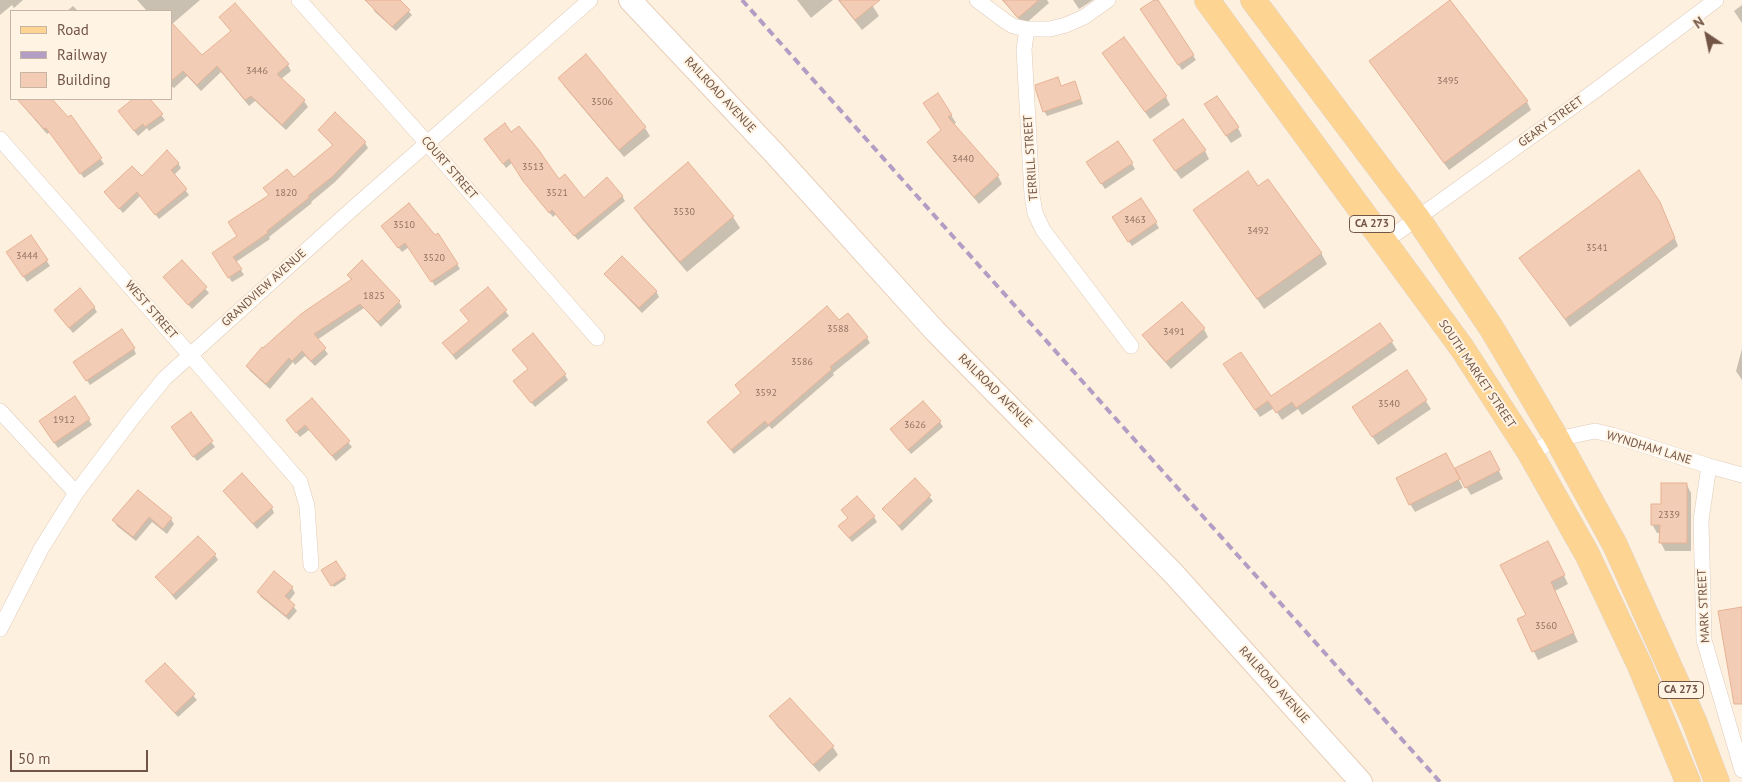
<!DOCTYPE html>
<html>
<head>
<meta charset="utf-8">
<style>
  body { margin:0 }
  #map { position:relative; width:1742px; height:782px; overflow:hidden; background:#fdf0de; font-family:"PT Sans",sans-serif }
  canvas { display:block }
  .legend { position:absolute; left:10px; top:10px; width:162px; height:90px; box-sizing:border-box; background:#fff4e4; border:1px solid #c7b4a5; margin:0; padding:6px 9px; list-style:none; font-size:15px; color:#735546 }
  .legend li { display:flex; align-items:center; gap:10px; height:25px }
  .legend b { width:25px; border:1px solid #c7b4a5 }
  .north { position:absolute; left:1682px; top:10px; width:50px; height:50px; -webkit-text-stroke:4px #fff4e4; paint-order:stroke; rotate:326deg; font-size:14px; font-weight:700; line-height:20px; text-align:center; color:#735546 }
  .north::after { content:''; display:block; margin:auto; width:18px; height:22px; background:#735546; clip-path:polygon(50% 0,100% 100%,50% 72%,0 100%) }
  .scale { position:absolute; left:10px; top:750px; width:138px; height:22px; box-sizing:border-box; border:2px solid #735546; border-top:0; padding-left:6px; font-size:15px; line-height:18px; white-space:nowrap; color:#735546; -webkit-text-stroke:4px #fff4e4; paint-order:stroke }
</style>
</head>
<body>
<div id="map">
<canvas width="1742" height="782"></canvas>
<ul class="legend">
<li><b style="height:6px;background:#fed493"></b>Road</li>
<li><b style="height:6px;background:#b29ec5"></b>Railway</li>
<li><b style="height:14px;background:#f3ccb5"></b>Building</li>
</ul>
<div class="north">N</div>
<div class="scale">50 m</div>
</div>
<script>
const c = document.querySelector('canvas').getContext('2d');
c.lineJoin = 'round';
function paint(path, color) { c.fillStyle = color; c.fill(path, 'evenodd'); }
const poly = rows => new Path2D(rows.map(r => 'M' + r).join(''));
function stroke(path, color, width, dash) { c.strokeStyle = color; c.lineWidth = width; c.lineCap = dash ? 'butt' : 'round'; c.setLineDash(dash || []); c.stroke(path); }
function drawText(font, color, halo, rows, align = 'center') {
  c.font = font + ' "PT Sans",sans-serif'; c.lineWidth = 4; c.setLineDash([]); c.textBaseline = 'middle'; c.strokeStyle = halo; c.fillStyle = color; for (const [text, x, y, turn = 0] of rows) {
    c.save(); c.translate(x, y); c.rotate((+turn || 0) * Math.PI / 180); c.textAlign = isNaN(turn) ? turn : align; if (halo) c.strokeText(text, 0, 0); c.fillText(text, 0, 0); c.restore();
  }
}
const shadow = poly([
  [0,0,23,0,14,8,12,5,0,15],
  [137,0,200,0,171,25,171,11,147,11],
  [368,0,398,0,412,15,396,31,375,12],
  [797,0,833,0,811,18],
  [838,0,869,0,879,16,862,30],
  [1002,0,1047,0,1049,3,1024,25],
  [1073,0,1093,0,1079,9],
  [1156,0,1196,60,1182,70,1145,15],
  [235,5,288,65,291,71,281,79,304,101,308,107,286,130,255,101,249,106,221,72,201,91,187,76,174,88,171,86,171,50,202,57,232,32,224,23],
  [1742,5,1742,23,1734,11],
  [73,6,78,11,67,11],
  [1108,61,1166,97,1170,105,1150,119],
  [1370,61,1527,102,1531,110,1449,170],
  [560,78,645,128,650,136,624,157,564,86],
  [1061,87,1077,88,1083,104,1047,116,1044,111],
  [17,99,51,99,68,119,71,117,104,164,84,178,50,132,47,134],
  [135,99,149,99,165,120,149,131,147,128,138,136,119,111],
  [929,110,951,115,956,123,953,125,998,176,1002,184,979,204,933,150,928,143,942,130],
  [1211,113,1238,128,1242,136,1231,143],
  [319,130,365,143,368,148,335,182,311,202,312,203,269,237,270,239,236,262,244,275,232,282,216,259,239,236,270,196,267,193,293,179,333,146],
  [511,134,558,181,584,200,622,196,625,201,578,240,556,214,553,217,528,186,512,163,506,168,489,144],
  [1160,149,1205,151,1209,159,1181,179],
  [178,163,181,168,174,175,189,195,159,219,140,196,123,213,105,192],
  [688,163,733,217,740,228,687,272,642,219,635,208],
  [1132,164,1135,169,1105,189,1091,168],
  [1141,199,1159,228,1132,246,1116,223],
  [1195,210,1321,253,1327,264,1264,309],
  [1664,212,1678,246,1570,327,1521,258],
  [382,227,457,264,460,269,435,286,409,247,402,252],
  [31,237,50,266,27,282,11,257],
  [182,262,209,293,192,309,168,282],
  [606,274,656,291,659,297,642,313,609,279],
  [348,275,399,302,402,307,381,327,364,308,317,340,328,354,315,366,305,356,295,365,293,362,270,389,250,371,247,366,263,350,352,281],
  [488,288,509,316,456,360,447,348,470,322],
  [94,307,97,312,73,333,58,315],
  [839,322,867,338,870,343,833,373,834,375,772,429,769,426,734,454,712,427,742,394,736,385],
  [1380,324,1397,350,1302,415,1298,409,1282,420,1274,408,1260,417,1230,373,1271,398],
  [1204,329,1208,337,1171,369,1149,344,1144,336],
  [134,349,136,354,90,385,78,367],
  [1742,349,1742,380,1736,371],
  [529,370,565,375,568,380,535,407,518,386],
  [1406,371,1431,409,1378,445,1358,415],
  [312,399,352,447,336,461,309,430,300,437,287,421],
  [190,414,215,447,197,461,172,428],
  [89,420,92,425,58,448,43,427],
  [940,422,943,427,911,454,892,429],
  [1494,461,1503,479,1471,495,1466,487],
  [1450,462,1463,488,1415,512,1410,504],
  [915,480,933,501,902,531,884,509],
  [1687,485,1691,493,1691,551,1665,551,1661,543,1661,533,1657,533,1652,524,1662,506],
  [138,491,171,519,174,524,167,534,152,522,136,541,117,526,114,520],
  [224,491,272,508,274,513,257,529],
  [842,510,874,517,877,522,852,542,840,527,849,519],
  [1552,551,1568,584,1555,591,1578,642,1538,660,1519,620,1527,616],
  [215,555,218,560,176,600,157,577],
  [335,562,346,579,334,587,323,571],
  [274,573,292,588,295,593,289,601,297,611,289,620,261,597,258,592],
  [165,664,197,700,178,717,147,682],
  [790,699,833,747,838,755,819,772,776,725,771,717]
]);
const building = poly([
  [365,0,400,0,410,10,392,27,365,0],
  [839,0,880,0,855,20,839,0],
  [1003,0,1039,0,1018,18,1003,0],
  [1154,0,1158,0,1194,55,1178,65,1140,9,1154,0],
  [1450,0,1528,101,1444,163,1369,61,1450,0],
  [235,3,289,64,277,74,305,100,282,125,251,96,245,100,217,66,197,85,183,71,171,81,171,22,202,55,231,31,219,17,235,3],
  [1124,37,1167,96,1145,112,1102,53,1124,37],
  [586,54,646,127,619,150,558,78,586,54],
  [1058,77,1061,86,1075,81,1081,99,1043,112,1036,91,1035,85,1058,77],
  [938,93,952,115,948,117,999,175,974,197,927,142,941,130,923,103,938,93],
  [1217,96,1239,127,1226,136,1204,104,1217,96],
  [17,99,52,99,68,117,71,115,102,158,80,174,46,128,44,129,17,99],
  [133,99,150,99,163,114,145,127,143,124,134,131,118,111,133,99],
  [335,112,366,142,332,177,308,196,310,197,267,231,268,233,233,257,242,269,228,278,212,253,237,236,228,222,269,195,263,188,287,169,294,177,333,145,318,130,335,112],
  [1183,119,1206,150,1175,171,1153,140,1183,119],
  [505,123,511,132,519,126,538,149,559,179,565,174,584,198,607,177,623,196,574,236,552,210,549,213,523,181,509,159,503,164,484,139,505,123],
  [1118,141,1133,163,1101,184,1086,162,1118,141],
  [167,150,179,163,171,170,187,189,155,215,137,192,119,209,104,192,132,166,142,176,167,150],
  [688,162,734,216,680,262,634,208,688,162],
  [1639,170,1660,202,1675,238,1565,319,1519,258,1639,170],
  [1248,171,1258,186,1268,179,1322,253,1257,299,1193,210,1248,171],
  [1141,198,1157,222,1128,242,1112,217,1141,198],
  [409,203,435,235,438,233,458,264,431,282,405,243,398,248,381,226,409,203],
  [31,235,48,260,23,277,6,252,31,235],
  [622,256,657,291,639,308,604,274,622,256],
  [182,260,207,287,188,305,163,277,182,260],
  [362,260,400,301,378,322,360,304,314,334,326,348,311,361,302,351,292,361,289,358,266,384,246,366,262,347,263,348,301,314,352,279,347,275,362,260],
  [488,287,507,310,453,355,442,343,469,321,460,310,488,287],
  [80,288,95,307,69,328,54,310,80,288],
  [1182,302,1205,328,1166,362,1142,335,1182,302],
  [827,306,839,320,848,313,868,337,830,367,832,369,768,425,765,421,731,450,707,422,741,393,735,385,827,306],
  [1380,323,1393,341,1296,408,1292,402,1276,413,1268,401,1255,410,1223,364,1241,352,1271,396,1380,323],
  [122,329,135,348,86,381,73,362,122,329],
  [533,333,566,374,531,403,513,381,528,369,512,350,533,333],
  [1407,370,1427,400,1372,437,1352,407,1407,370],
  [75,396,90,419,54,443,39,421,75,396],
  [312,398,350,441,332,456,305,425,296,433,286,420,312,398],
  [923,401,941,421,908,450,890,429,923,401],
  [191,412,213,441,193,457,171,427,191,412],
  [1490,451,1500,470,1465,488,1455,468,1490,451],
  [1446,453,1460,479,1409,505,1396,478,1446,453],
  [242,473,273,507,253,524,223,491,242,473],
  [915,478,931,495,899,526,882,509,915,478],
  [1661,483,1687,483,1687,543,1659,543,1660,525,1651,525,1651,504,1661,504,1661,483],
  [138,490,172,518,163,529,149,517,133,537,112,520,138,490],
  [857,496,875,516,849,538,838,526,848,518,841,510,857,496],
  [198,536,216,554,173,595,155,577,198,536],
  [1548,541,1565,575,1551,582,1574,633,1532,652,1517,619,1526,615,1500,565,1548,541],
  [336,561,346,576,331,586,321,570,336,561],
  [274,571,293,587,285,596,295,605,286,616,257,592,274,571],
  [1742,607,1742,704,1734,704,1718,611,1742,607],
  [165,663,195,694,175,713,145,681,165,663],
  [790,698,834,746,813,765,769,716,790,698]
]);
const street = poly([
  [299,0,427,143,597,338],
  [977,0,1005,21,1013,26,1027,29,1050,29,1066,25,1084,17,1108,0],
  [1027,29,1024,49,1032,195,1035,213,1043,230,1131,346],
  [0,139,190,355,300,482,307,506,311,565],
  [1384,242,1596,90,1716,0],
  [0,411,76,493],
  [1530,453,1557,439,1595,431,1612,435,1709,466,1742,475],
  [1709,466,1701,520,1704,640,1742,770],
  [0,629,41,549,76,493,134,416,165,378,350,211,590,0]
]);
const secondary = poly([
  [630,0,775,154,935,331,1174,574,1361,782]
]);
const primary = poly([
  [1207,0,1462,348,1530,453,1587,554,1640,666,1688,782],
  [1253,0,1418,219,1492,329,1557,439,1615,545,1694,721,1717,782]
]);
const rail = poly([
  [742,0,1440,782]
]);
const numberNames = [
  ["3446",257,71],
  ["3495",1448,81],
  ["3506",602,102],
  ["3440",963,159],
  ["3513",533,167],
  ["1820",286,193],
  ["3521",557,193],
  ["3530",684,212],
  ["3463",1135,220],
  ["3510",404,225],
  ["3492",1258,231],
  ["3541",1597,248],
  ["3444",27,256],
  ["3520",434,258],
  ["1825",374,296],
  ["3588",838,329],
  ["3491",1174,332],
  ["3586",802,362],
  ["3592",766,393],
  ["3540",1389,404],
  ["1912",64,420],
  ["3626",915,425],
  ["2339",1669,515],
  ["3560",1546,626]
];
const shields = [
  [1372,224,45],
  [1681,690,45]
];
const shieldNames = [
  ["CA 273",1372,224],
  ["CA 273",1681,690]
];
const streetNames = [
  ["RAILROAD AVENUE",720,95,47],
  ["GEARY STREET",1551,122,-36],
  ["TERRILL STREET",1031,158,-94],
  ["COURT STREET",449,168,49],
  ["GRANDVIEW AVENUE",264,288,-42],
  ["WEST STREET",151,310,49],
  ["SOUTH MARKET STREET",1477,374,56],
  ["RAILROAD AVENUE",995,391,45],
  ["WYNDHAM LANE",1649,448,17],
  ["MARK STREET",1704,606,-93],
  ["RAILROAD AVENUE",1274,685,48]
];
paint(shadow, '#0003');
paint(building, '#f3ccb5');
stroke(building, '#e6b295', 1);
stroke(street, '#e0cbba', 16);
stroke(secondary, '#e8ceba', 24);
stroke(primary, '#ddd6d3', 26);
stroke(street, '#fff', 15);
stroke(secondary, '#fff', 22);
stroke(primary, '#fed493', 25);
stroke(rail, '#b29ec5', 4, [8, 5]);
drawText('10px', '#937362', null, numberNames);
for (const [x, y, w] of shields) { const box = new Path2D(); box.roundRect(x - w / 2, y - 8.5, w, 17, 4); c.fillStyle = '#fff4e4'; c.fill(box); stroke(box, '#735546', 1); }
drawText('bold 11px', '#735546', null, shieldNames);
drawText('12px', '#735546', '#fff4e4', streetNames);
</script>
</body>
</html>
